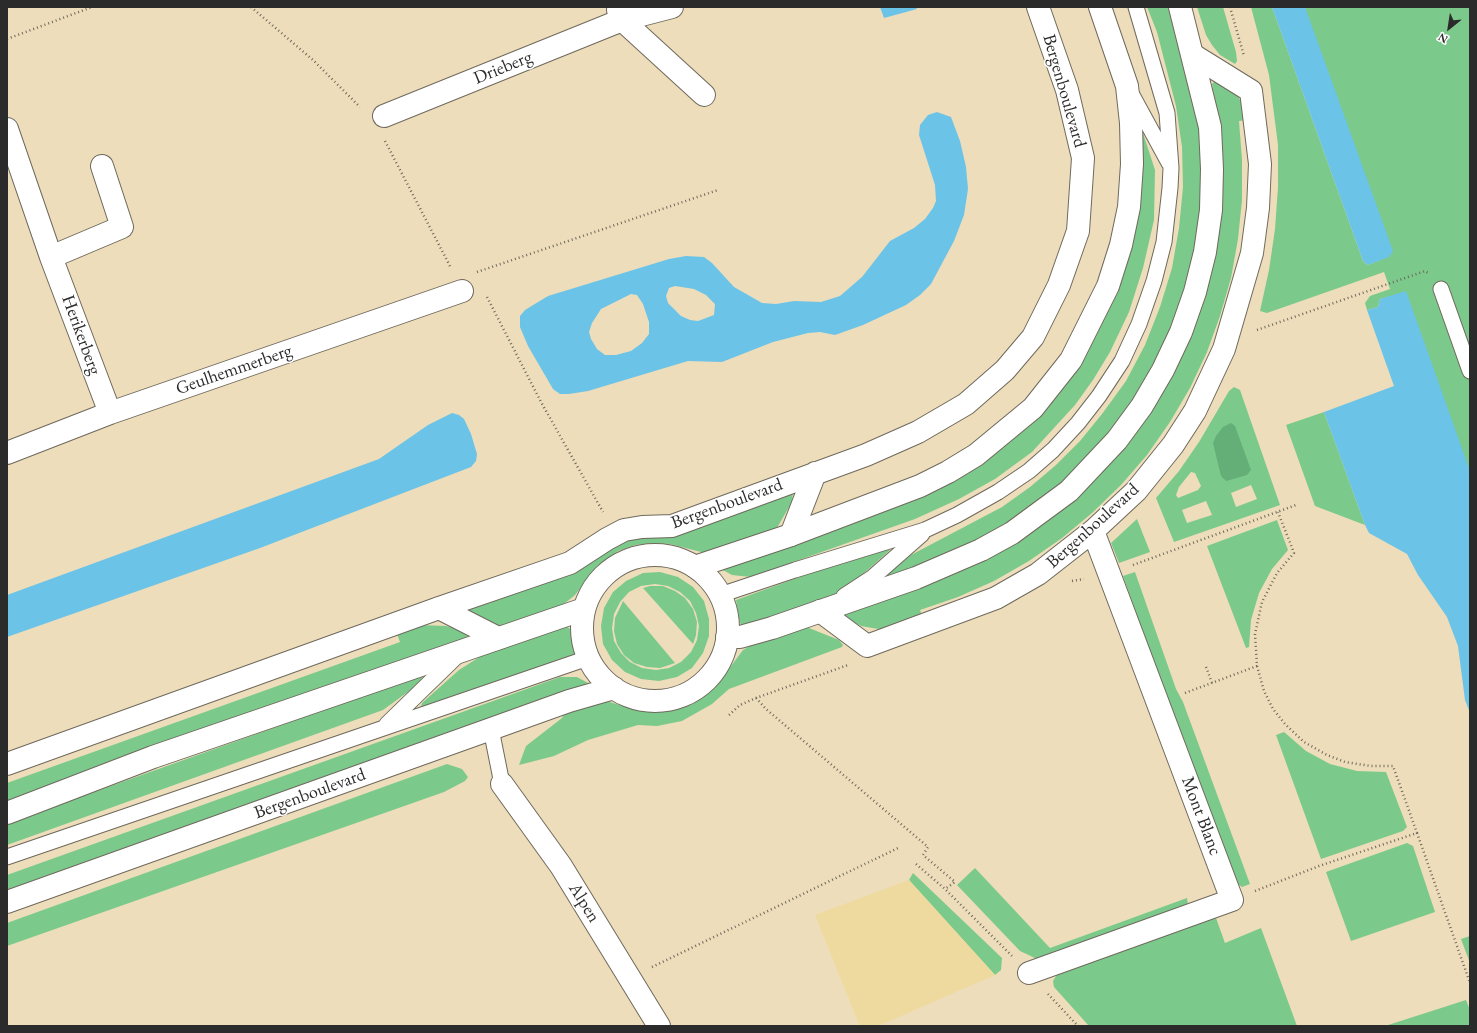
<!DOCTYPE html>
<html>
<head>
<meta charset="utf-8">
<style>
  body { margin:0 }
  #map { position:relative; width:1477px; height:1033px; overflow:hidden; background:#edddba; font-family:"EB Garamond",serif }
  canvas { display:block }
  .frame { position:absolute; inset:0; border:8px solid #2b2b2b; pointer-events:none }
  .north { position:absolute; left:1429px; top:8px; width:40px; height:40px; -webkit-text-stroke:3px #fff; paint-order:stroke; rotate:210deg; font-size:11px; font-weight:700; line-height:16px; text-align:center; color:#2b2b2b }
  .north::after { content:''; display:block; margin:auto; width:14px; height:18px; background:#2b2b2b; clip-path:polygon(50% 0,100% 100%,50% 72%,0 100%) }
</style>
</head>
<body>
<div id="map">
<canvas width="1477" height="1033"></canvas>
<div class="frame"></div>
<div class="north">N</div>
</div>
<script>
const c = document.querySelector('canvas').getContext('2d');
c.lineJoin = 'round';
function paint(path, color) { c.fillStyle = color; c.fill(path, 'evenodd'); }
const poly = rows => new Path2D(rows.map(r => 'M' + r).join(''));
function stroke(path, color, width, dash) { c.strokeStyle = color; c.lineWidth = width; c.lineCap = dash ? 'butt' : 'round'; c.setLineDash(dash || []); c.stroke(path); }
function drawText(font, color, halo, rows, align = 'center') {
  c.font = font + ' "EB Garamond",serif'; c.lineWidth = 3; c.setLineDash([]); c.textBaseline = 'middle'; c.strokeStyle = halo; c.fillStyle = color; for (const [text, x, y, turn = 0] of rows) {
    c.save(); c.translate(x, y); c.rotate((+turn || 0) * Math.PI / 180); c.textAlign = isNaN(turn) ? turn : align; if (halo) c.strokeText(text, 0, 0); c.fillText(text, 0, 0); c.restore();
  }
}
const green = poly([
  [1147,7,1168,7,1187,63,1202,127,1202,210,1187,290,1156,366,1111,434,1063,484,1008,525,946,557,889,576,888,574,911,555,1002,507,1030,487,1056,465,1080,441,1102,414,1126,381,1145,345,1160,307,1172,268,1179,228,1183,187,1182,147,1176,106,1157,32],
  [1197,7,1223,7,1236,52,1237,61,1235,64,1220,55,1212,45,1206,35],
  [1251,7,1272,7,1363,261,1368,265,1380,260,1290,7,1470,7,1470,514,1392,296,1380,299,1378,307,1367,310,1365,303,1370,296,1390,289,1384,272,1267,313,1260,311,1269,270,1275,229,1278,187,1278,145,1269,75],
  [1215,81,1237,95,1242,103,1248,120,1239,121,1242,160,1242,200,1238,239,1231,278,1220,316,1207,352,1190,388,1170,422,1147,455,1121,485,1092,513,1062,538,1029,561,994,581,958,597,920,610,923,618,884,630,861,626,844,617,843,613,1017,540,1171,374,1219,126,1212,84],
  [1143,133,1155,170,1154,220,1143,268,1129,312,1110,352,1093,380,1075,405,1032,452,995,479,959,499,915,519,751,577,732,575,721,569,931,489,1082,359,1140,135],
  [1234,387,1240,390,1280,505,1174,542,1156,498,1179,471,1199,442,1229,391],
  [1191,472,1195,473,1201,486,1198,490,1178,498,1176,495,1179,487],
  [1251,485,1257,499,1236,507,1231,493],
  [1206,501,1212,515,1187,523,1182,510],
  [1324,412,1365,525,1315,506,1286,425],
  [793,492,792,502,774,533,705,553,670,544,652,543,635,545,618,551,597,566,575,595,560,607,502,626,492,625,468,611,468,609,613,545],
  [1137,519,1150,552,1119,563,1111,543],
  [1277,520,1288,550,1272,569,1259,593,1251,620,1249,647,1246,648,1207,546],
  [886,546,890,548,890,550,855,581,833,597,743,627,740,623,736,600],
  [660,572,678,577,693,587,704,601,709,619,709,636,703,653,692,668,677,677,659,681,641,679,625,672,612,660,603,644,601,626,604,608,613,592,626,581,643,573],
  [655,584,668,586,680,592,690,601,696,613,699,626,697,640,691,652,681,662,669,668,656,670,642,668,630,662,621,653,614,641,612,628,614,614,620,602,629,592,641,586],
  [1135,572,1176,689,1183,702,1250,884,1242,887,1232,880,1123,576],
  [650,586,663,586,675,591,685,598,693,609,697,622,696,635,693,644,643,588],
  [623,601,675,663,660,668,647,667,634,663,624,655,617,644,614,631,615,618],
  [419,625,446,626,457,629,470,638,7,807,7,783,400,642,397,634],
  [565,625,570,629,575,654,423,708,421,706,422,703,459,670,489,651],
  [801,628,809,628,839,640,843,645,842,647,729,689,712,704,682,721,657,726,638,725,588,740,554,756,519,765,526,746,562,718,565,712,606,701,638,710,657,712,675,709,692,704,704,696,719,682,743,650,755,643],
  [422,675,423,679,416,686,383,710,7,845,7,823],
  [560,677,577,677,588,683,589,686,7,896,7,875],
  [1284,732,1306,751,1330,764,1357,771,1386,772,1407,827,1403,831,1321,859,1276,735],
  [447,764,462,769,468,777,465,781,444,792,7,946,7,923],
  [1407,843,1413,846,1435,912,1351,941,1326,872],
  [975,868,1050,948,1187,898,1188,905,1048,958,1037,959,1020,951,957,885],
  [913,873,1002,958,1001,970,995,975,909,880],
  [1216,918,1225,943,1261,928,1297,1026,1089,1026,1054,987,1053,981,1059,971],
  [1470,936,1470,963,1461,939],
  [1466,1000,1470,1010,1470,1026,1385,1026]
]);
const forest = poly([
  [1231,423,1235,426,1251,470,1247,475,1226,481,1221,476,1213,443,1216,436,1223,427]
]);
const sand = poly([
  [909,880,995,975,878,1026,860,1026,815,915]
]);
const water = poly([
  [880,7,916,7,917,9,884,18],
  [1272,7,1305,7,1393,251,1389,257,1368,265,1363,261],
  [937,112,951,117,960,141,966,167,968,189,964,215,954,241,931,284,920,295,906,305,863,325,835,335,820,332,808,333,773,342,722,362,688,361,588,391,569,394,560,394,553,389,528,346,520,327,520,316,525,310,548,296,669,259,686,256,704,257,712,263,734,287,762,303,776,304,794,301,821,302,840,296,862,277,890,241,914,228,925,219,933,208,936,201,935,185,919,135,920,125,928,115],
  [675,286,694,289,706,295,715,304,714,315,698,321,690,320,681,316,668,303,666,296,669,288],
  [631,294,637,295,643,304,649,322,649,334,642,343,631,351,616,355,605,355,597,349,591,339,589,332,592,323,601,309],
  [1406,291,1470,471,1470,713,1465,700,1458,646,1447,617,1418,575,1407,554,1369,533,1365,525,1324,412,1394,386,1367,310,1378,307,1380,299],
  [452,413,459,415,464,419,471,434,477,454,476,461,471,467,260,548,7,637,7,595,379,459,428,425]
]);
const path = poly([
  [251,7,313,60,360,107],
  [1230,7,1244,56],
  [7,39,92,7],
  [385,141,451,268],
  [477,272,718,190],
  [487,297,541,402,603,512],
  [1257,330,1425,271,1428,273],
  [1133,565,1296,505],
  [1072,581,1084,579],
  [1257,666,1264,691,1273,709,1285,724,1304,742,1327,755,1345,762,1371,766,1393,766,1417,833],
  [1206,667,1212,683],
  [1185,693,1257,666,1255,634,1262,602,1277,573,1294,553,1278,512],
  [756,698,766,709,928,847,923,855,955,882,945,889],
  [729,715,740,705,756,698,848,665],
  [916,864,945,889,1012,956],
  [1255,891,1319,866,1417,833,1470,983],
  [652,967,898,848],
  [1048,994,1078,1026]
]);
const service = poly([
  [1132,95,1169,163],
  [1441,289,1470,371],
  [720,595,795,570,925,530,957,515,998,492,1029,471,1053,450,1078,423,1099,396,1122,361,1139,324,1154,281,1164,242,1170,188,1171,168,1167,113,1136,7],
  [844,596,873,577,922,534],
  [387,724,457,656],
  [491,729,502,784],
  [7,857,588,658]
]);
const minor = poly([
  [618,10,622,20,704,95],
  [384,116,622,20,672,7],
  [7,129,51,257,110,413],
  [51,257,122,227,102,166],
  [7,453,110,413,462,291],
  [791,535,815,473],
  [439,608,498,638],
  [820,611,867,646,996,598,1038,574,1093,531,1136,491,1173,445,1195,411,1224,349,1252,253,1258,208,1260,164,1251,91,1193,55],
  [7,764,439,608,570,563,607,539,624,530,642,527,672,526,866,455,918,432,966,404,1005,370,1033,337,1059,285,1078,231,1083,158,1067,90,1038,7],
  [502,784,561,866,659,1026],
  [1029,973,1232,900,1093,531]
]);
const secondary = poly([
  '582 628a73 73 0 1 1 146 0a73 73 0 1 1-146 0Z',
  [695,567,791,535,920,486,948,472,976,455,1033,408,1071,360,1108,286,1121,245,1129,207,1132,164,1131,123,1127,86,1100,7],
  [727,637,740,637,772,628,916,578,981,550,1012,533,1069,491,1117,440,1142,406,1163,370,1181,332,1195,292,1205,252,1211,210,1212,169,1210,127,1180,7],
  [7,813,153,757,584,609],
  [7,902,491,729,569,701,614,688]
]);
const streetNames = [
  ["Drieberg",503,68,-22],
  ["Bergenboulevard",1064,91,74],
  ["Herikerberg",81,335,70],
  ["Geulhemmerberg",234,370,-19],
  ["Bergenboulevard",727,504,-20],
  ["Bergenboulevard",1093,526,-42],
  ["Bergenboulevard",310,794,-20],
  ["Mont Blanc",1201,816,69],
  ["Alpen",584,903,58]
];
paint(green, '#7bca8b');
paint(forest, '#64ae77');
paint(sand, '#eeda9e');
paint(water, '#6bc3e8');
stroke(service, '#6f695d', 17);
stroke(minor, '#6f695d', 24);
stroke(secondary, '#6f695d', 24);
stroke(path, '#6f695d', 2.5, [1, 3]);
stroke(service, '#fff', 15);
stroke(minor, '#fff', 22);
stroke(secondary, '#fff', 22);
drawText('18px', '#2b2b2b', '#fff', streetNames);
</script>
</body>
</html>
